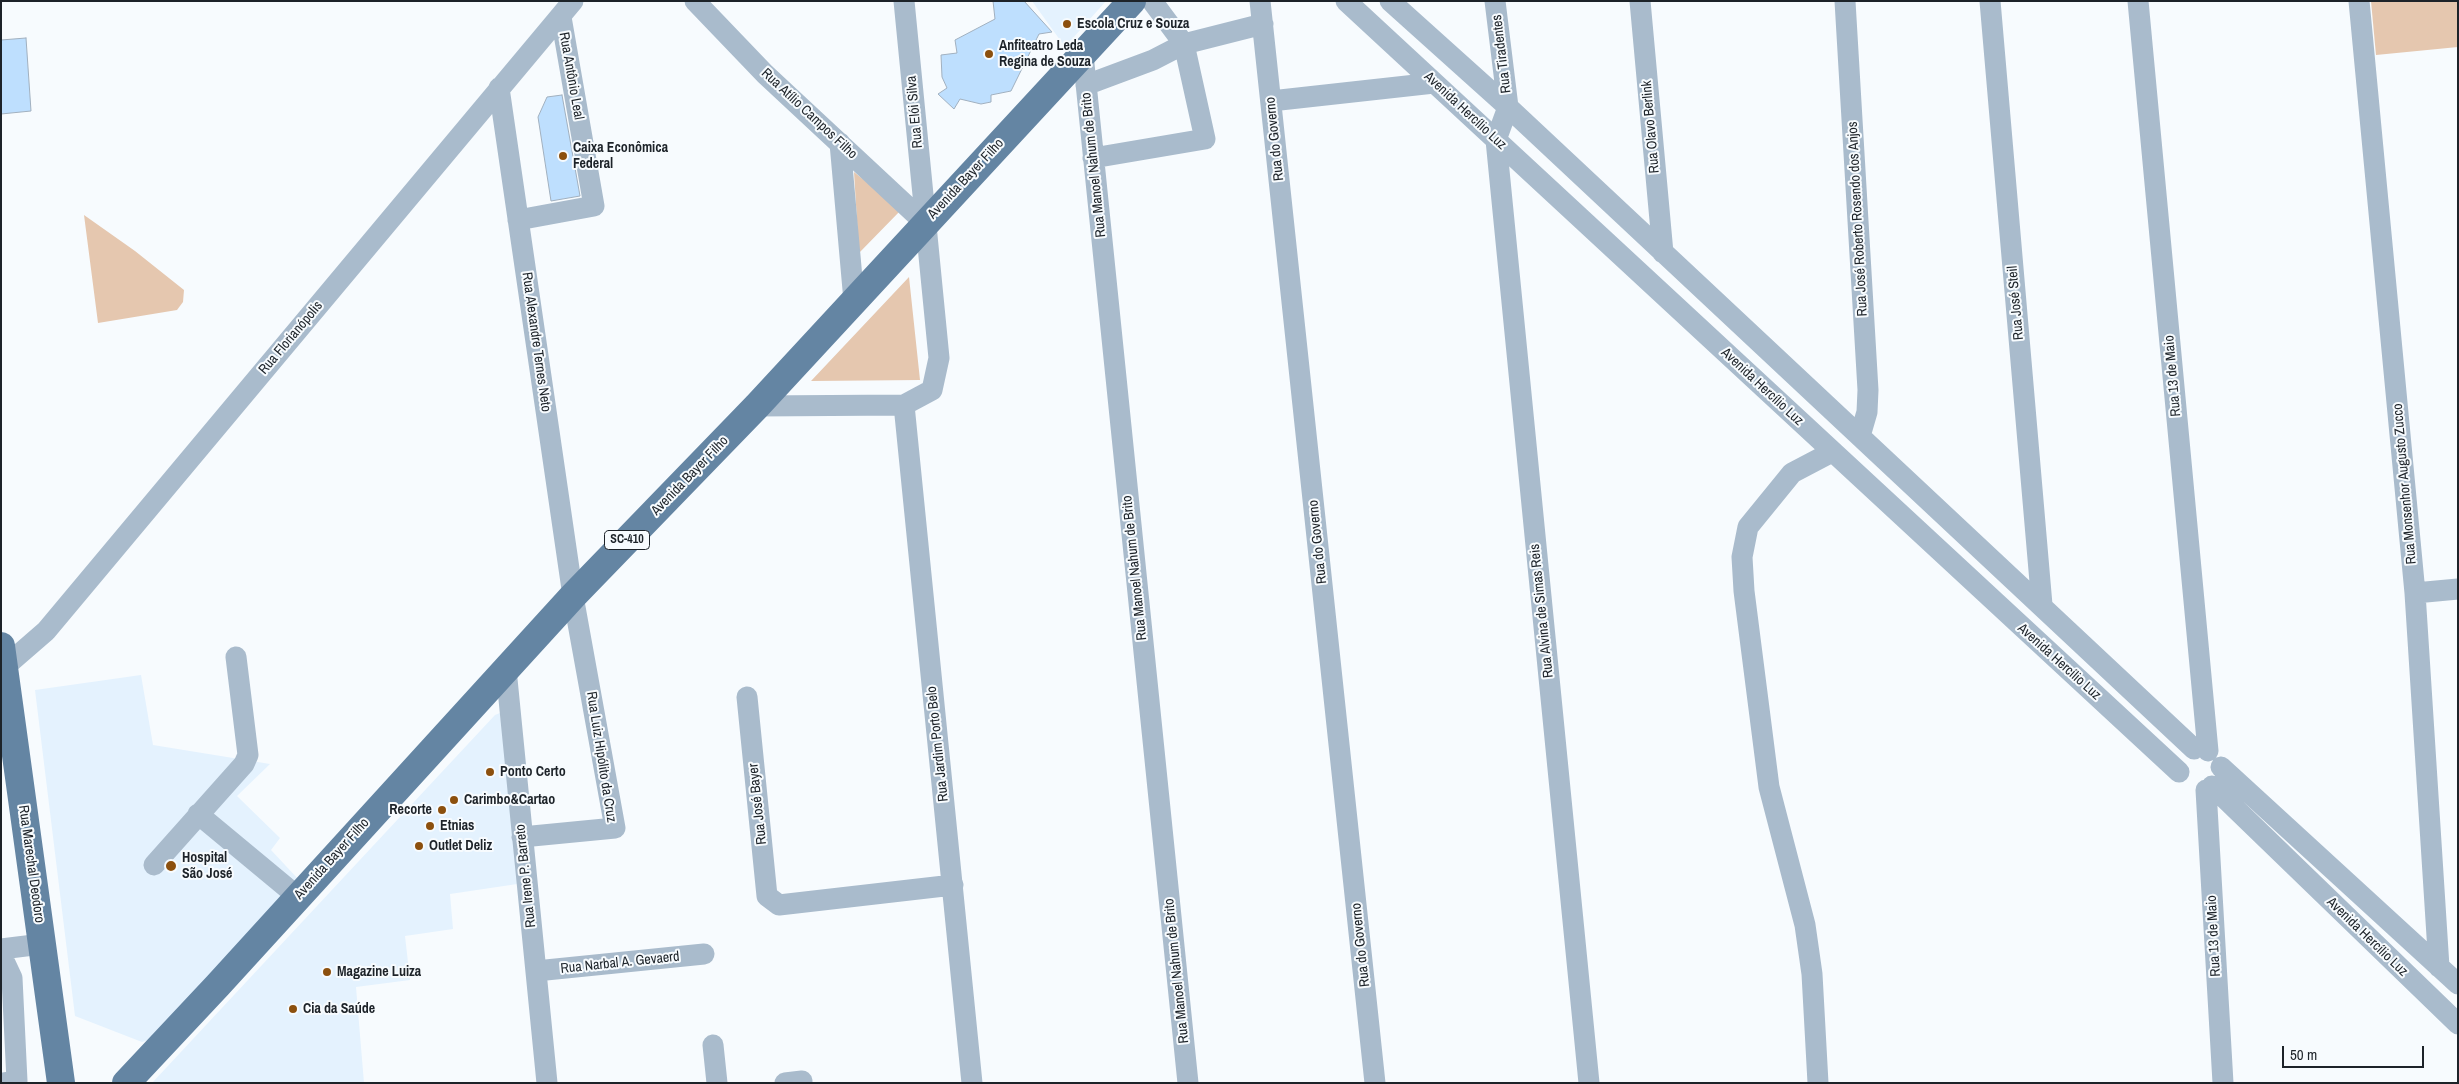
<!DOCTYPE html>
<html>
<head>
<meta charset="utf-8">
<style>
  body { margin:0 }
  #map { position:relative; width:2459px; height:1084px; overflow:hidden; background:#f7fbfe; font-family:"Archivo Narrow",sans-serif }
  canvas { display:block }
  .frame { position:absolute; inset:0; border:2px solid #1d2329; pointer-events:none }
  .scale { position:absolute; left:2282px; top:1046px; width:142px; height:22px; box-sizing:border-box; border:2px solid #1d2329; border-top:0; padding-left:6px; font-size:15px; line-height:18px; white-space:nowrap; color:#1d2329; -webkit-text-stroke:4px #f7fbfe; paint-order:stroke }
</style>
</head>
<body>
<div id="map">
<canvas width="2459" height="1084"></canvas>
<div class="frame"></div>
<div class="scale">50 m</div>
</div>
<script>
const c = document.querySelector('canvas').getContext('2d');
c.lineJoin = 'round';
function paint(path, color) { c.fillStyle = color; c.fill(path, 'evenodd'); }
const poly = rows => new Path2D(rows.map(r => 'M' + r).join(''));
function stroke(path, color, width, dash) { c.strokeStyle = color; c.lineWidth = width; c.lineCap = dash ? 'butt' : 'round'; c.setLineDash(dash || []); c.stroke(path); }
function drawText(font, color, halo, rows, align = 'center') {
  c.font = font + ' "Archivo Narrow",sans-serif'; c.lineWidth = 4; c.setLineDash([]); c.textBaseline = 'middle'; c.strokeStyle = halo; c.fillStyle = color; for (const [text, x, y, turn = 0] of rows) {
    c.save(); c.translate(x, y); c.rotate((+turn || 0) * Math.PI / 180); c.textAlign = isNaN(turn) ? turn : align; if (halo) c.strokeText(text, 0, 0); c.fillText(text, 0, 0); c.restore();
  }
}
const built = poly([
  [1032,1,1106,1,1065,47],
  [141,675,153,745,270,764,237,796,280,838,271,850,300,881,157,1037,142,1042,75,1016,35,690],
  [500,713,524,883,450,894,453,929,405,936,410,980,356,987,364,1083,152,1083,495,715]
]);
const green = poly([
  [2371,1,2458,1,2458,47,2376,55],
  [854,172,901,210,859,253],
  [84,215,135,251,184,290,183,302,177,310,98,323],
  [909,277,920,380,811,381]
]);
const building = poly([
  [993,1,1024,1,1052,32,1039,34,1011,91,991,95,991,102,981,104,960,99,954,109,938,94,947,88,942,77,941,55,957,53,955,40,995,19,993,1],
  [26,38,31,111,1,114,1,40,26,38],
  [562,95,580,196,551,201,538,117,547,97,562,95]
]);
const minor = poly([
  [695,1,765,74,925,223],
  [1152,1,1184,44,1263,24],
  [1260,1,1375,1083],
  [1346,1,2179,772],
  [1390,1,1508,107,2194,749],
  [1495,1,1508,107,1496,140,1589,1083],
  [1640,1,1663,253],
  [1845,1,1868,390,1867,412,1860,436],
  [1990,1,2042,605],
  [2138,1,2208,751],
  [2359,1,2415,593,2439,967],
  [1083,54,1188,1083],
  [1086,85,1153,60,1184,44,1205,139,1093,158],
  [499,88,573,596,615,828,522,837],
  [1271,101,1434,83],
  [840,143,854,301],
  [518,220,594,206,561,17],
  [904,405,972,1083],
  [757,406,904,405,932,390,939,358,904,1],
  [2415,593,2458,589],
  [506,669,547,1083],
  [1,670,46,631,573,1],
  [747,697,767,896,779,905,953,885],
  [2221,767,2458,984],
  [2212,786,2458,1024],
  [2206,790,2223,1083],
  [198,814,298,897],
  [154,865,244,764,248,755,236,657],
  [1,949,42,944],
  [1,960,5,963,12,978,17,1081,4,1083],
  [536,971,704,954],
  [713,1045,717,1083],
  [785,1083,802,1081],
  [1818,1083,1812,974,1805,925,1769,787,1744,591,1742,557,1748,527,1792,473,1832,452]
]);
const major = poly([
  [1,646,61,1083],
  [126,1083,218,985,573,596,757,406,1132,1]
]);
const markers = [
  [1067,24,5,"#8c500e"],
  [989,54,5,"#8c500e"],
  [563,156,5,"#8c500e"],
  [490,772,5,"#8c500e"],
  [454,800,5,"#8c500e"],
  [442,810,5,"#8c500e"],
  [430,826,5,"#8c500e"],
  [419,846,5,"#8c500e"],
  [171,866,6,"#8c500e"],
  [327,972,5,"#8c500e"],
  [293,1009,5,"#8c500e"]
];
const shields = [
  [627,540,45]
];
const shieldNames = [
  ["SC-410",627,540]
];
const poiNames = [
  ["Escola Cruz e Souza",1077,24],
  ["Anfiteatro Leda",999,46],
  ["Regina de Souza",999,62],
  ["Caixa Econômica",573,148],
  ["Federal",573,164],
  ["Ponto Certo",500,772],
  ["Carimbo&Cartao",464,800],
  ["Recorte",432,810,"right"],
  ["Etnias",440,826],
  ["Outlet Deliz",429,846],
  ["Hospital",182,858],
  ["São José",182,874],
  ["Magazine Luiza",337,972],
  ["Cia da Saúde",303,1009]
];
const streetNames = [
  ["Rua Tiradentes",1502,54,-97],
  ["Rua Antônio Leal",571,76,80],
  ["Avenida Hercílio Luz",1465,111,43],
  ["Rua Elói Silva",915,112,-95],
  ["Rua Atílio Campos Filho",809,114,43],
  ["Rua Olavo Berlink",1651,127,-95],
  ["Rua do Governo",1275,139,-96],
  ["Rua Manoel Nahum de Brito",1094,165,-96],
  ["Avenida Bayer Filho",966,179,-47],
  ["Rua José Roberto Rosendo dos Anjos",1858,219,-93],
  ["Rua José Steil",2016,303,-95],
  ["Rua Florianópolis",291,338,-50],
  ["Rua Alexandre Ternes Neto",536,342,82],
  ["Rua 13 de Maio",2173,376,-95],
  ["Avenida Hercílio Luz",1762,387,43],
  ["Avenida Bayer Filho",690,476,-46],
  ["Rua Monsenhor Augusto Zucco",2405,484,-95],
  ["Rua do Governo",1318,542,-96],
  ["Rua Manoel Nahum de Brito",1135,568,-96],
  ["Rua Alvina de Simas Reis",1542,611,-96],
  ["Avenida Hercílio Luz",2059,662,42],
  ["Rua Jardim Porto Belo",938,744,-96],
  ["Rua Luiz Hipólito da Cruz",601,757,81],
  ["Rua José Bayer",758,804,-96],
  ["Avenida Bayer Filho",332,859,-48],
  ["Rua Marechal Deodoro",31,864,82],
  ["Rua Irene P. Barreto",526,876,-96],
  ["Rua 13 de Maio",2214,936,-93],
  ["Avenida Hercílio Luz",2367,937,44],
  ["Rua do Governo",1361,945,-96],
  ["Rua Narbal A. Gevaerd",620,963,-6],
  ["Rua Manoel Nahum de Brito",1177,971,-96]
];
paint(built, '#e4f2fe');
paint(green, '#e5c7af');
paint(building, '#bedffe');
stroke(building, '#a1b0bf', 1);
stroke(minor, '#a9bbcc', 21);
stroke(major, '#6485a3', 28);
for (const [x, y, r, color] of markers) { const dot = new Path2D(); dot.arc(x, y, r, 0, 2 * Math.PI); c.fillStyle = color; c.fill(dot); stroke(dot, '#f7fbfe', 2); }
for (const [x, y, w] of shields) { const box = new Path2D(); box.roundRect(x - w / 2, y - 9.5, w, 19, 4); c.fillStyle = '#f7fbfe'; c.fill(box); stroke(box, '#1d2329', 1); }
drawText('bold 12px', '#1d2329', null, shieldNames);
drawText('bold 14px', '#1d2329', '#f7fbfe', poiNames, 'left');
drawText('14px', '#1d2329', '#f7fbfe', streetNames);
</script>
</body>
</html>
